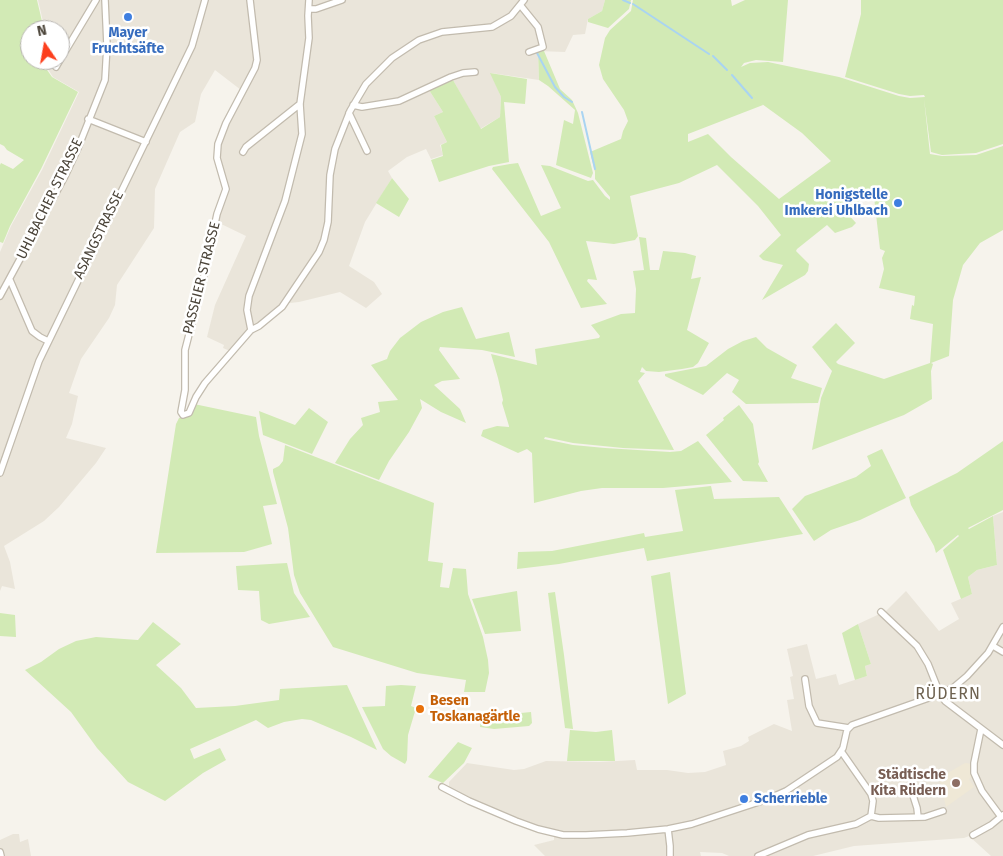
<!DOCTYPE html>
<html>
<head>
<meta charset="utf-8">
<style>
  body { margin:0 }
  #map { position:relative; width:1003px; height:856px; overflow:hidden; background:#f6f3ec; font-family:"Fira Sans",sans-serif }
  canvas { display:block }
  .north { position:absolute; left:20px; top:20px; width:50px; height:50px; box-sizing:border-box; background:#fff; border:1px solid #b7b4b0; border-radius:50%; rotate:348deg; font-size:14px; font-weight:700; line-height:20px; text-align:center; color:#4b4439 }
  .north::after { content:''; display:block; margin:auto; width:18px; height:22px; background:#fc3f1d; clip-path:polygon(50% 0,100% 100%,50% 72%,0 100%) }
</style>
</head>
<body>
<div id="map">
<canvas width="1003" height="856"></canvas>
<div class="north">N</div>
</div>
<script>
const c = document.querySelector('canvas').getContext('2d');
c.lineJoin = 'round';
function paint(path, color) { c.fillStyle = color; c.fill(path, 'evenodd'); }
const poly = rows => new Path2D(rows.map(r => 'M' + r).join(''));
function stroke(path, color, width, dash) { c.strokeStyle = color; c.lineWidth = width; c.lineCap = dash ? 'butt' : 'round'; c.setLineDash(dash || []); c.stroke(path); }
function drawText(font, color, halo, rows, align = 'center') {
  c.font = font + ' "Fira Sans",sans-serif'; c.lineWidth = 5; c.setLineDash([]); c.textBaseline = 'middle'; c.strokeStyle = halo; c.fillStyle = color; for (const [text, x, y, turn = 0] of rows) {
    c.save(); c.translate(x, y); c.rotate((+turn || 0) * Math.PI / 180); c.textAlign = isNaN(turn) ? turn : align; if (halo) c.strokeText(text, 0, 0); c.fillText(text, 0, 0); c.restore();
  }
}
const residential = poly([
  [38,0,605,0,602,11,588,19,585,34,573,35,565,52,538,51,539,80,491,73,501,97,500,117,480,129,453,80,429,90,443,112,434,116,447,142,440,145,443,155,431,159,426,149,407,157,388,171,392,178,365,222,349,266,374,282,382,294,366,308,340,292,299,302,280,304,230,351,223,348,224,345,207,337,215,305,246,236,217,222,227,190,219,158,220,144,241,90,215,70,201,94,195,122,180,132,155,189,154,228,117,285,115,305,109,318,81,359,69,393,78,396,72,424,66,438,106,448,96,463,59,507,44,521,4,546,10,562,15,589,2,586,0,591,0,252,11,226,42,170,79,92,53,77,42,60,60,60,60,30,45,30],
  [1003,512,1003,856,991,856,969,836,964,838,854,846,813,856,729,856,722,853,700,852,701,856,545,856,534,845,554,840,554,830,526,822,468,797,449,787,449,782,467,763,514,770,524,769,546,761,599,762,635,760,637,770,667,770,688,773,705,772,726,765,723,751,741,746,749,741,748,737,774,724,792,731,787,700,794,699,790,677,793,676,787,649,807,644,816,679,836,674,839,685,867,676,865,666,871,664,858,624,886,611,906,591,939,631,959,619,951,603,972,594,968,577,977,570,997,565,993,516],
  [13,834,19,834,20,842,28,839,31,856,0,856,0,840]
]);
const education = poly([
  [965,763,972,764,973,776,969,779,974,787,946,807,939,778]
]);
const green = poly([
  [0,0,37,0,44,30,30,30,30,60,40,60,52,77,78,92,41,169,10,226,3,243,0,242,0,165,1,163,13,169,24,160,7,150,4,146,0,144],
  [605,0,631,0,629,9,608,28,588,22,588,19,602,11],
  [633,0,731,0,732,6,745,0,788,0,783,62,756,60,744,63,741,67,750,63,768,62,839,77,899,96,910,98,925,97,924,95,910,96,899,94,845,77,861,14,861,0,1003,0,1003,144,976,153,942,155,931,152,924,99,930,154,942,156,976,155,1003,146,1003,230,980,243,963,265,953,300,949,356,931,363,933,364,931,371,932,399,904,415,812,450,821,398,832,371,812,347,836,323,855,343,836,362,838,364,884,379,930,363,933,324,910,319,912,305,914,306,915,296,879,288,884,269,882,258,885,251,880,249,874,197,868,192,847,213,856,223,852,227,835,233,827,225,797,249,796,251,809,264,808,271,805,275,762,300,783,265,763,260,759,256,781,235,758,206,717,165,679,183,630,196,638,236,635,240,614,244,586,241,597,280,588,279,587,281,607,304,581,308,549,242,492,169,493,167,510,164,518,163,541,216,561,208,541,165,550,166,588,181,593,180,605,196,610,200,610,197,595,179,595,172,590,152,621,139,623,131,628,121,624,110,603,79,599,65,605,38,610,30,631,11],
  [733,73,762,104,802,133,831,161,779,199,731,157,708,134,688,142,688,134,763,105],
  [538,51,544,51,560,89,572,100,578,113,593,173,591,178,556,165,564,120,573,124,575,110,548,86,539,80],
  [490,73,527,79,525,104,504,102,509,162,489,166,439,182,431,160,443,156,441,145,447,142,434,116,443,112,429,90,453,80,481,129,500,117,501,97],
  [392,178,409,199,399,217,376,203],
  [639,237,646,238,650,270,659,270,663,251,685,253,696,256,691,279,701,277,687,330,709,343,698,363,693,367,682,369,659,372,646,371,642,367,640,372,645,373,638,381,674,450,623,448,573,443,545,437,544,439,573,445,605,448,670,452,681,451,698,441,732,482,663,488,602,488,581,491,534,503,532,453,527,449,518,453,481,436,483,430,497,426,509,427,509,426,502,403,503,400,498,378,491,354,537,365,535,349,599,338,600,336,591,325,621,314,635,313,636,289,633,271,644,270],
  [462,307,476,339,509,332,515,357,482,350,440,347,439,350,460,379,442,381,434,385,460,409,466,423,441,412,420,399,422,408,409,432,389,461,379,480,335,463,350,439,363,425,361,418,380,412,378,402,398,400,371,365,387,359,390,351,400,338,421,322,443,312],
  [756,337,767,348,797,365,791,378,822,388,818,403,746,404,732,392,739,380,727,373,703,395,665,376,665,374,706,366,728,349,743,341],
  [194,404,256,417,259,436,277,504,263,506,272,544,244,552,156,553,176,424,179,418,182,417],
  [739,405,753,424,759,462,758,464,768,482,743,481,706,435,724,420,723,418],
  [309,408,328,422,312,454,263,435,259,411,295,425],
  [1003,441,1003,510,968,528,969,529,993,516,997,565,977,570,968,577,972,594,961,599,943,550,959,536,958,535,936,553,934,546,911,505,909,497,957,473],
  [285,445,434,503,428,561,443,563,440,587,449,588,453,568,466,569,468,594,483,637,488,660,489,673,485,692,464,692,466,680,417,673,333,647,300,593,294,575,288,528,273,472,273,469,279,466,283,461],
  [882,449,906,498,860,520,831,530,814,541,792,509,805,496,856,477,871,466,867,456],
  [711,486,714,499,779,497,803,534,647,561,644,548,559,564,517,569,518,552,552,551,644,533,645,537,683,531,675,490],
  [287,563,294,593,310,617,269,624,261,620,259,591,238,590,236,566],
  [670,572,686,694,668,704,651,576],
  [517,591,521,631,485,634,472,599],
  [555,592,564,655,573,729,565,728,548,593],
  [0,613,15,615,16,637,0,636],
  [153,622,181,644,156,665,181,688,196,708,235,706,279,700,280,689,347,685,377,750,351,737,311,720,302,719,284,722,268,728,256,720,190,749,194,759,220,748,226,760,203,773,165,801,128,782,97,748,71,712,25,670,41,662,59,649,76,641,96,637,138,640],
  [858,624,871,664,865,666,867,676,855,680,842,633],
  [401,685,416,686,411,706,416,708,408,735,407,760,405,764,391,756,383,749,362,707,385,706,386,686],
  [531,712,532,723,529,726,494,729,480,727,481,717],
  [570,730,596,732,612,730,615,761,567,761],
  [458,742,472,748,464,763,443,783,428,777]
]);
const stream = poly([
  [623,0,630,3],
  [633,4,709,54],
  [536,51,555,87,564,97,572,102],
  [713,56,727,70],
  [732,75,752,98],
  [582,112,595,169]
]);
const minor = poly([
  [250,0,257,60,255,68,226,123,218,144,217,158,226,189,217,214,203,280,185,350,185,390,181,412,183,415,189,413,196,397,205,383,251,330,259,326,282,307,319,252,324,240,328,222,330,175,335,149,350,111,366,84,392,58,419,40,442,32,492,27,511,16,524,0],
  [521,6,538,27,543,47,529,52],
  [309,9,316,9,342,0],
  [60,60,96,0],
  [56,67,60,60],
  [353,105,362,107,399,101,451,77,463,73,475,72],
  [349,113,367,151],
  [88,119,146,142],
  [243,152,246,147,300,104],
  [10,280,32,331,40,337,48,341],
  [0,296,65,176,78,148,105,80,107,45,105,0],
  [251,330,247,310,249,296,285,201,302,134,300,104,309,38,308,16,309,0],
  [0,473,39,361,192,46,205,0],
  [881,612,917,646,928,664,940,694,945,701,1003,745],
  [993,646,1003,652],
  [805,679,809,706,817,723,849,728],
  [981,729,974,763,974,773,982,791,1001,817],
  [841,751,871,794,873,801,871,816],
  [910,786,917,808,918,817],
  [442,787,469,801,516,821,538,829,563,835,586,835,627,833,668,829,692,824,768,799,786,791,837,757,843,748,847,730,852,725,940,694,954,687,967,676,988,653,1003,627],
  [871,816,879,818,925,817,943,811],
  [668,829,670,846,670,856],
  [973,835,991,825,1003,815],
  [0,852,1,856],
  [758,856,808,835,856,824,871,816]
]);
const markers = [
  [128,17,5,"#3f7fe0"],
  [898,203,5,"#3f7fe0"],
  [420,709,5,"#e8710a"],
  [956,783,5,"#8d6e63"],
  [744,799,5,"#3f7fe0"]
];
const shopNames = [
  ["Mayer",128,33],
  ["Fruchtsäfte",128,49],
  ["Honigstelle",888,195,"right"],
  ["Imkerei Uhlbach",888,211,"right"],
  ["Scherrieble",754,799,"left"]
];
const streetNames = [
  ["UHLBACHER STRASSE",50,199,-64],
  ["ASANGSTRASSE",99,235,-64],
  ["PASSEIER STRASSE",202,278,-76]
];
const foodNames = [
  ["Besen",430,701],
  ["Toskanagärtle",430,717]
];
const educationNames = [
  ["Städtische",946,775],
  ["Kita Rüdern",946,791]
];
const quarterNames = [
  ["RÜDERN",948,695]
];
paint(residential, '#eae5da');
paint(education, '#efe8d6');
paint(green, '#d2eab5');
stroke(stream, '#a9d4f2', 2);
stroke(minor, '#c2bbae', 8);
stroke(minor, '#fff', 5.5);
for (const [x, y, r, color] of markers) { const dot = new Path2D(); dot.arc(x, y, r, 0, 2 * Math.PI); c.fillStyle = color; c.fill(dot); stroke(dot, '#fff', 2); }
drawText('bold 14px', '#366cbe', '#fff', shopNames);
drawText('14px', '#4b4439', '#fff', streetNames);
drawText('bold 14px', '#c56008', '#fff', foodNames, 'left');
drawText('bold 14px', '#785e54', '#fff', educationNames, 'right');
c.letterSpacing = '1px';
drawText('16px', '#6e6250', '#fff', quarterNames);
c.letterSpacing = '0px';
</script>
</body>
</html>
